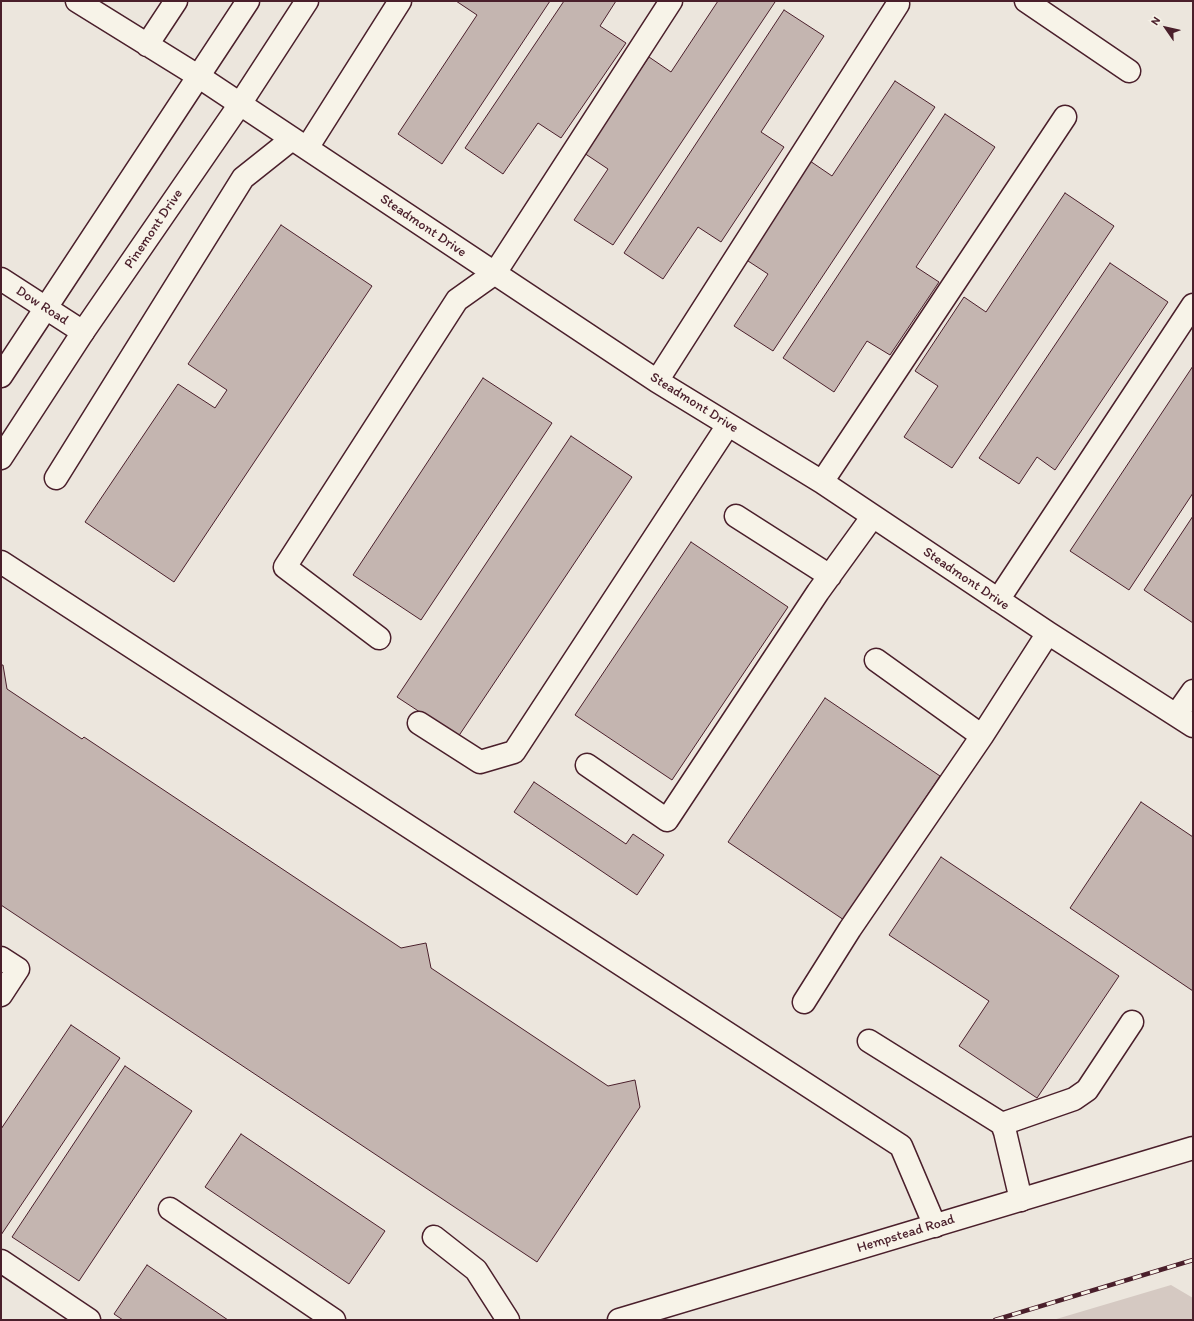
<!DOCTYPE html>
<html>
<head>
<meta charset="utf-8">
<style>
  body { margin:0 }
  #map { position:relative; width:1194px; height:1321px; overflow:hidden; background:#ece6dd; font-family:Itim,sans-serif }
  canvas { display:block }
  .frame { position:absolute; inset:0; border:2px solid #4a1f2b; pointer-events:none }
  .north { position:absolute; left:1146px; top:8px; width:40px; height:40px; -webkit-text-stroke:3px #f7f3e8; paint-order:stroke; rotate:304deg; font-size:11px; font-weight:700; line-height:16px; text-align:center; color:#4a1f2b }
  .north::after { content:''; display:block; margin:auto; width:14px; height:18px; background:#4a1f2b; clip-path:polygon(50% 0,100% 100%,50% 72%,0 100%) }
</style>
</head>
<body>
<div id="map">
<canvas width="1194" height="1321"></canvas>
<div class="frame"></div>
<div class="north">N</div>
</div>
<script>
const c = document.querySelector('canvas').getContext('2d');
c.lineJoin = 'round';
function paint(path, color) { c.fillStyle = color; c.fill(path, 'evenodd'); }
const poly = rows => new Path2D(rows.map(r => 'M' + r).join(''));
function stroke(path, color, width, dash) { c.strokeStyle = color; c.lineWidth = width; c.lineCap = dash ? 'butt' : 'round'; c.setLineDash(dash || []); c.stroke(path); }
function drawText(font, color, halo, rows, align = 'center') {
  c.font = font + ' Itim,sans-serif'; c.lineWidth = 3; c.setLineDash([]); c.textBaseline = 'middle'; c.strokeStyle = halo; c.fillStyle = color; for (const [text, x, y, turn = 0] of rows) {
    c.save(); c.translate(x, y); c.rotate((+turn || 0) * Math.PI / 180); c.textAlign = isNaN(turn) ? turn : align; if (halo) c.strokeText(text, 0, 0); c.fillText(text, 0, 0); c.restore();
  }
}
const green = poly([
  [1171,1285,1193,1298,1193,1320,1053,1320]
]);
const building = poly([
  [456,1,550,1,442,164,398,134,477,15,456,1],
  [564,1,616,1,600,26,626,43,561,138,538,123,503,174,465,148,564,1],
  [718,1,773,1,775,2,613,245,574,220,608,169,584,153,649,57,671,72,718,1],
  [784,10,824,36,761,132,784,147,721,242,698,227,663,279,624,253,784,10],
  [895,81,935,107,773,351,734,326,768,274,745,259,810,161,832,176,895,81],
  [945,114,995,147,916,267,939,282,890,355,867,341,834,392,783,358,945,114],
  [1065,193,1114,226,952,468,904,437,938,386,915,371,964,297,986,312,1065,193],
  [281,225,372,286,174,582,85,522,178,384,215,408,227,390,188,364,281,225],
  [1110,263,1168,302,1055,470,1037,457,1019,484,979,458,1110,263],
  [1193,366,1193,493,1129,590,1070,551,1193,366],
  [483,378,552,423,421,620,353,575,483,378],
  [571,436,632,477,458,737,397,697,571,436],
  [1193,516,1193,623,1144,590,1193,516],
  [691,542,788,607,672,780,575,715,691,542],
  [1,665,3,665,7,689,82,739,84,737,401,948,426,943,431,968,608,1086,635,1080,640,1107,537,1262,1,905,1,665],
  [825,698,940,776,844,920,728,842,825,698],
  [534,782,626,844,633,834,664,855,637,895,514,812,534,782],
  [1141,802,1193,837,1193,991,1070,908,1141,802],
  [941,857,1119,976,1037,1098,959,1046,989,1001,889,935,941,857],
  [71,1025,120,1058,1,1235,1,1129,71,1025],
  [125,1066,192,1111,79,1281,12,1237,125,1066],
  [241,1134,385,1231,349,1284,205,1187,241,1134],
  [147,1265,228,1320,123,1320,114,1314,147,1265]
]);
const minor = poly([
  [77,1,198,76,657,381,822,482,1048,633,1193,726],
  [1026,1,1129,71],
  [147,45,176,1],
  [307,148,400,1],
  [1,279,83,332],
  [657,381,898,4],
  [56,478,243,178,292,139],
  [822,482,1065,117],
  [736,516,830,576],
  [1,562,901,1146,935,1226],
  [998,600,1193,305],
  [379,638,285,567,457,300,495,273,671,1],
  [876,660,982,736],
  [1176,715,1193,691],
  [419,723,480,762,514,752,728,425],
  [587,765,667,820,818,592,873,516],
  [1,958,18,969,1,995],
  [804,1002,850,929,982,736,1048,633],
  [869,1041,1002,1124,1005,1132,1021,1200],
  [1002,1124,1074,1099,1087,1090,1132,1022],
  [170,1209,334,1320],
  [434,1237,476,1270,508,1320],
  [1,1261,89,1320]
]);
const major = poly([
  [1,376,248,1],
  [1,458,83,332,240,104,307,1],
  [619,1320,1193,1148]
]);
const rail = poly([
  [995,1320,1193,1260]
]);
const streetNames = [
  ["Steadmont Drive",423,226,34],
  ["Pinemont Drive",154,229,-56],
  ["Dow Road",42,306,33],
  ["Steadmont Drive",694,403,32],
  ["Steadmont Drive",966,579,34],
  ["Hempstead Road",906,1234,-17]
];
paint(green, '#d5c9c2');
paint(building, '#c4b5b0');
stroke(building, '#4a1f2b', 1);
stroke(minor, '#4a1f2b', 25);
stroke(major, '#4a1f2b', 25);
stroke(minor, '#f7f3e8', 22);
stroke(major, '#f7f3e8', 22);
stroke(rail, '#4a1f2b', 4.5);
stroke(rail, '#f7f3e8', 3, [9]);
drawText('14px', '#4a1f2b', '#f7f3e8', streetNames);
</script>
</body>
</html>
